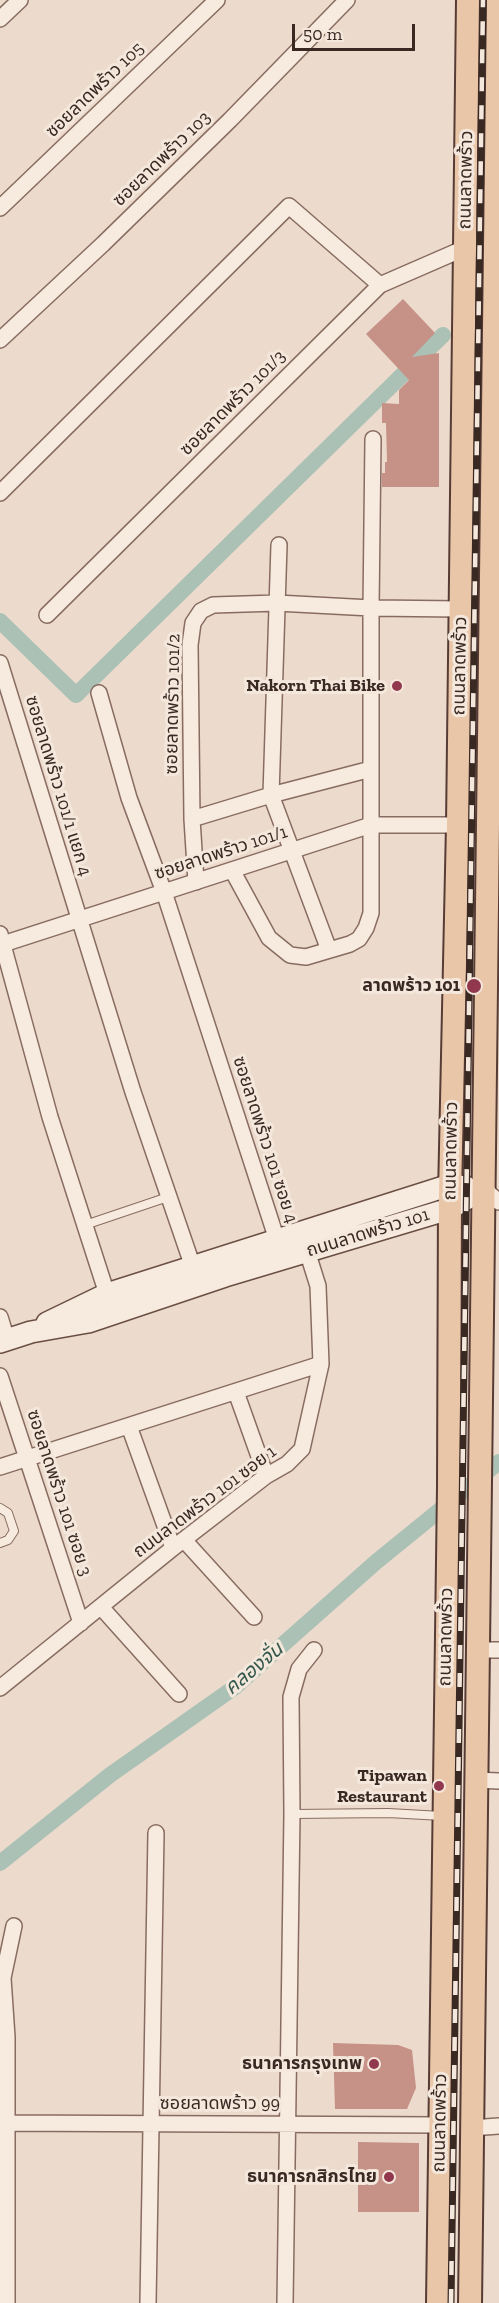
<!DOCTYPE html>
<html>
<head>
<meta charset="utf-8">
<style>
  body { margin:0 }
  #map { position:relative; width:499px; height:2303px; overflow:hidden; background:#ecdbcc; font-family:"Zilla Slab",serif }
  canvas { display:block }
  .scale { position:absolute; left:292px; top:24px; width:123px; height:27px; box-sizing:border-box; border:3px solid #3a2923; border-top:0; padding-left:8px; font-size:18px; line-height:21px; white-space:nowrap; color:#3a2923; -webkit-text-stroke:4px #f4e7db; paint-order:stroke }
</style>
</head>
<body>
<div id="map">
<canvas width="499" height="2303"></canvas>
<div class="scale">50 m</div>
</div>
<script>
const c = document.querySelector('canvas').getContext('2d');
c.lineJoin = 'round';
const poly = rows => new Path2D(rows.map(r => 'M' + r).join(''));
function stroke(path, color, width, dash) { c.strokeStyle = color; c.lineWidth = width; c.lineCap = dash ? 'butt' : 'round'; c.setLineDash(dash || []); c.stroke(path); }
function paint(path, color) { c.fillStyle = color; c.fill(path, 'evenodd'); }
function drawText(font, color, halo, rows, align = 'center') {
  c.font = font + ' "Zilla Slab","Noto Sans Thai",serif'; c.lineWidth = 6; c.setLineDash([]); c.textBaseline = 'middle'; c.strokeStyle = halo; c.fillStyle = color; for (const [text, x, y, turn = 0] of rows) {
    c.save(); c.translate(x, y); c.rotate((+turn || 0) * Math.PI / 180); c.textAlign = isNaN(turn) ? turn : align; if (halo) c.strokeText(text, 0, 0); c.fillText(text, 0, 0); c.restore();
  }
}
const canal = poly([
  [0,621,76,695,443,335],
  [0,1863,110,1775,235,1687,376,1562,499,1462]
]);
const building = poly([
  [403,299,435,333,412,357,439,353,439,487,382,487,382,473,385,473,385,462,387,462,386,423,382,423,382,403,399,404,399,390,409,380,366,334],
  [333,2043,398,2045,412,2050,416,2088,407,2109,335,2109],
  [358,2142,419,2143,419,2212,358,2212]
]);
const lane = poly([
  [85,1225,168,1197],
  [0,1508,8,1513,14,1531,8,1540,0,1543],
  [292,1814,388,1813,442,1816]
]);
const street = poly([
  [0,19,20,0],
  [0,208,217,0],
  [0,340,103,244,230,120,347,0],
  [0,493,289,206,380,285],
  [279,545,271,795,329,950],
  [47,615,380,285,465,248],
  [0,663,133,1092,193,1267],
  [99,693,129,798,164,892,277,1240],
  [192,819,271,795,371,769],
  [232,870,269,938,290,955,306,957,350,944,359,939,366,928,371,913,371,608,373,439],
  [196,882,192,819,190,645,193,623,201,611,213,605,277,603,371,608,461,609],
  [0,934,50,1117,107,1294],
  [0,945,371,825,458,825],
  [484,1189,499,1202],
  [0,1317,7,1340],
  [0,1376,81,1623],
  [236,1392,266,1476],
  [129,1426,173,1548],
  [0,1467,321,1364],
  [184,1540,254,1617],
  [101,1607,179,1694],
  [477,1650,499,1650],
  [0,1688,173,1548,266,1476,287,1464,302,1449,321,1364,318,1286,307,1251],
  [475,1780,499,1781],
  [0,2123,440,2125],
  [471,2128,499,2126],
  [7,2303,7,2037,3,1978,14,1926],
  [148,2303,156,1833],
  [285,2303,292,1814,291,1697,299,1669,314,1650]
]);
const secondary = poly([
  [47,1323,107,1294,450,1185,466,1187],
  [0,1342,31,1332,88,1322,225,1276,449,1209,484,1189]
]);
const primary = poly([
  [438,2303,449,1487,450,1194,458,825,468,0],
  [470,2303,498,0]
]);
const rail = poly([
  [451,2303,483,0]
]);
const markers = [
  [397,686,6,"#91374e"],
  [474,986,8,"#91374e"],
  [439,1786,6,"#91374e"],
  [374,2064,6,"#91374e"],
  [389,2177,6,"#91374e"]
];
const streetNames = [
  ["ซอยลาดพร้าว 105",95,90,-44],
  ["ซอยลาดพร้าว 103",162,159,-44],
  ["ถนนลาดพร้าว",466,180,-89],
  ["ซอยลาดพร้าว 101/3",233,403,-45],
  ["ถนนลาดพร้าว",460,666,-89],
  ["ซอยลาดพร้าว 101/2",173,704,-89],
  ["ซอยลาดพร้าว 101/1 แยก 4",58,786,73],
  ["ซอยลาดพร้าว 101/1",221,853,-18],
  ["ซอยลาดพร้าว 101 ซอย 4",265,1140,72],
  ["ถนนลาดพร้าว",451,1151,-89],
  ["ถนนลาดพร้าว 101",368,1233,-17],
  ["ซอยลาดพร้าว 101 ซอย 3",59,1493,72],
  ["ถนนลาดพร้าว 101 ซอย 1",205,1502,-37],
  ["ถนนลาดพร้าว",446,1637,-89],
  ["ซอยลาดพร้าว 99",220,2104],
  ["ถนนลาดพร้าว",440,2123,-89]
];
const poiNames = [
  ["Nakorn Thai Bike",385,686],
  ["ลาดพร้าว 101",460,986],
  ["Tipawan",427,1776],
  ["Restaurant",427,1797],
  ["ธนาคารกรุงเทพ",362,2064],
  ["ธนาคารกสิกรไทย",377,2177]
];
const waterNames = [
  ["คลองจั่น",254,1669,-40]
];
stroke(canal, '#acc1b6', 16);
paint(building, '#c69186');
stroke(lane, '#886c61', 10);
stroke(street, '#886c61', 18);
stroke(secondary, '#6a4e44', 24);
stroke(primary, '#563c35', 26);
stroke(lane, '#f7eadf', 8);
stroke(street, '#f7eadf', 15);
stroke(secondary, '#f7eadf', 21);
stroke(primary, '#eac6a9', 22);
stroke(rail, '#3a2923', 7);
stroke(rail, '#f4e7db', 4.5, [14]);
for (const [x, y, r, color] of markers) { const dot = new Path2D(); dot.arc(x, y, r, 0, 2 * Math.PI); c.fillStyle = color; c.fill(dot); stroke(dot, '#f4e7db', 2); }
drawText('18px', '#3a2923', '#f4e7db', streetNames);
drawText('bold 18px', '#3a2923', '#f4e7db', poiNames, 'right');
drawText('italic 20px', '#34584d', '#f4e7db', waterNames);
</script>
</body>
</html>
